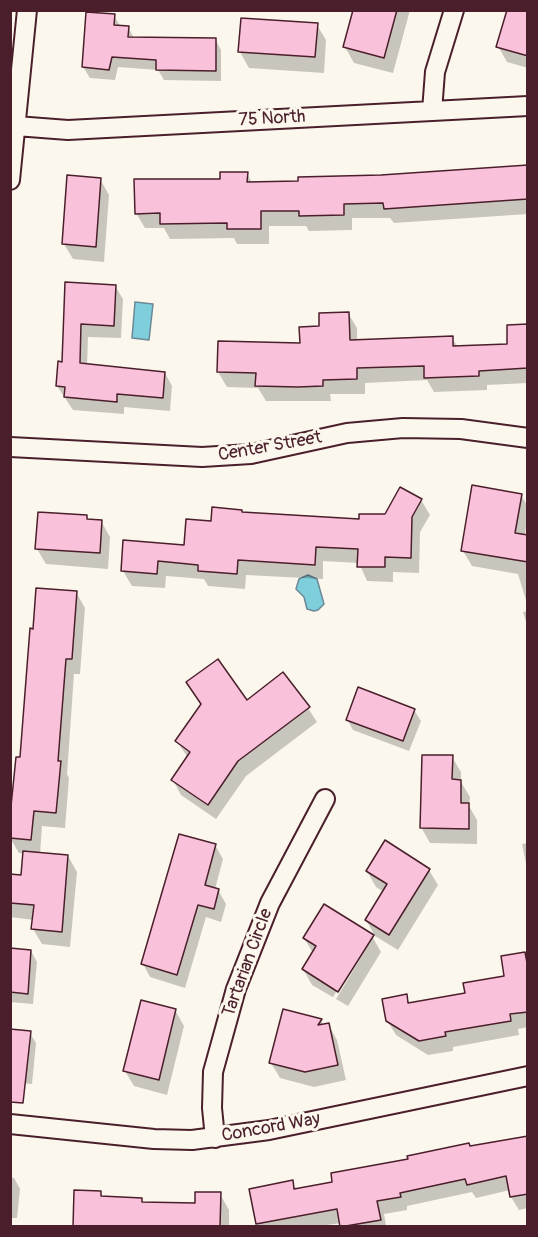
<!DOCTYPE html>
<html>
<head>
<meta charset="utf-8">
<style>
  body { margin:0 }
  #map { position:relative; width:538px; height:1237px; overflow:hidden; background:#fbf7ec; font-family:Pangolin,sans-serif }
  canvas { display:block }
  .frame { position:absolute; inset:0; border:12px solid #4a1f2b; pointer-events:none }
</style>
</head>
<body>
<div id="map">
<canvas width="538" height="1237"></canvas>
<div class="frame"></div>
</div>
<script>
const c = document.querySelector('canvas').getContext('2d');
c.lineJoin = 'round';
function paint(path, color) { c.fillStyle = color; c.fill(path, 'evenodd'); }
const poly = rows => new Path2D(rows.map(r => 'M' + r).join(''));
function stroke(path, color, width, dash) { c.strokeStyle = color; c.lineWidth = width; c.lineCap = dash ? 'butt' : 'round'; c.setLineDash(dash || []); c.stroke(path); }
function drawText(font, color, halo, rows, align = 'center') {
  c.font = font + ' Pangolin,sans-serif'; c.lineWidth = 6; c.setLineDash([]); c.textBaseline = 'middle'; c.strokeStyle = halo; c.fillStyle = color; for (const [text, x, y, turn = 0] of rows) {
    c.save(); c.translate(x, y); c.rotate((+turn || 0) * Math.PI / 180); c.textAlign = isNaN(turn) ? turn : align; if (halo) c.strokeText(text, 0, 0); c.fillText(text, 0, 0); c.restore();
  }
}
const water = poly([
  [135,302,153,304,149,340,132,338,135,302],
  [308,575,317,579,324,604,318,610,314,611,307,609,304,597,296,589,299,579,308,575]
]);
const shadow = poly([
  [355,10,410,10,393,73,354,63,345,47],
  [528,10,528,68,507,62,498,46],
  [114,16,121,27,128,27,134,38,215,39,221,50,221,81,164,80,158,70,118,67,115,80,90,78,83,67],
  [317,25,326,40,324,73,249,68,240,52],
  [528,166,528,214,394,223,390,218,352,218,352,230,309,231,306,226,269,226,269,244,237,244,234,238,170,239,164,228,145,228,136,213,221,180,247,173,252,183,300,183],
  [100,179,109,195,104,262,73,259,64,244],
  [67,284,115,286,123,299,121,338,88,337,87,366,165,373,172,386,170,411,124,407,124,414,73,410,57,386,64,363],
  [348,313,357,328,357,341,452,338,458,347,509,345,528,326,528,383,487,385,487,390,434,392,427,380,365,383,365,394,330,394,331,401,266,401,258,388,227,387,218,372,301,345,321,328],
  [521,495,528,507,525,536,528,537,528,607,518,574,472,566,463,551],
  [421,500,430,515,420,532,419,573,393,572,393,582,367,581,359,563,323,561,323,579,246,575,245,589,208,586,204,579,166,576,165,588,132,586,123,571,185,546,212,522,242,513,360,520,386,516],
  [86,517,89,521,101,521,110,537,108,569,46,564,37,549],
  [76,592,85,608,80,674,74,674,67,774,69,778,65,828,42,826,40,854,68,856,77,872,70,947,42,944,33,929,34,920,10,917,10,875,23,876,25,854,19,853,10,838,10,832,21,759,35,630],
  [528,611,528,628,523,612],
  [187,683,247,702,308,708,317,722,246,776,216,819,181,795,173,780,188,758,177,741,202,705],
  [414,710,421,721,409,751,353,730,347,719],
  [452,757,461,772,461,782,470,797,469,806,477,820,477,844,430,843,421,827],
  [528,843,528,873,522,844],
  [215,845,223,859,215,889,218,890,226,904,221,922,206,917,185,988,150,977,143,964],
  [429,870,438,885,398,950,375,936,366,920,384,892,376,887,367,871],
  [372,936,381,952,348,1006,312,985,303,969,313,953,304,938],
  [368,941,371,941,336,999,333,997],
  [10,950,31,951,37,962,33,1004,10,1002],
  [524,954,528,960,528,1027,518,1029,519,1035,453,1047,453,1051,428,1055,396,1035,387,1020,406,996,411,1005,467,994,506,977],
  [175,1010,184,1026,167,1095,134,1086,125,1071],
  [321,1020,323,1025,328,1024,337,1040,346,1080,314,1087,280,1078,271,1063],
  [30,1033,36,1043,32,1084,10,1082],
  [528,1137,528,1208,519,1210,511,1197,510,1190,476,1198,472,1192,407,1206,407,1210,384,1214,386,1226,342,1226,341,1223,320,1226,259,1226,257,1224,251,1190,292,1182,297,1190,334,1183,470,1148],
  [10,1177,14,1178,20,1189,17,1218,10,1218],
  [100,1192,103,1198,141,1199,143,1203,196,1204,220,1194,229,1210,229,1226,74,1226]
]);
const building = poly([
  [353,10,397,10,384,58,343,47,353,10],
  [507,10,528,10,528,56,496,47,507,10],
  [86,12,115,14,114,25,129,26,128,37,216,38,216,71,156,70,156,60,112,57,109,70,82,67,86,12],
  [241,18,318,23,315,57,238,52,241,18],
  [528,165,528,199,384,209,383,203,344,204,344,215,299,216,299,211,261,211,261,229,227,229,227,223,160,224,160,213,135,214,134,179,220,179,220,172,248,172,247,182,298,181,298,177,381,175,528,165],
  [67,175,101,178,96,247,62,244,67,175],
  [65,282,116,285,114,326,81,324,80,363,165,372,163,398,117,394,117,402,64,397,65,387,56,386,58,361,62,362,65,282],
  [349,312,350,340,453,336,453,346,507,344,507,325,528,324,528,368,479,371,479,376,424,378,424,366,357,368,357,379,323,380,323,386,298,387,255,386,256,373,217,372,218,341,300,343,299,327,319,326,319,313,349,312],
  [472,485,522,494,515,533,528,535,528,562,461,551,472,485],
  [400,487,422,499,412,517,411,558,385,557,385,567,357,567,358,549,316,547,315,565,238,560,237,574,198,571,198,565,158,561,157,574,121,571,123,540,184,545,186,519,211,521,212,507,242,510,242,512,359,519,359,514,385,514,400,487],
  [38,512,87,515,87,519,102,520,100,553,35,549,38,512],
  [36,588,77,591,72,659,66,659,58,761,61,761,56,813,34,811,31,840,10,838,10,816,16,757,20,757,30,628,33,629,36,588],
  [218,659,247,700,283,672,310,707,238,761,208,805,171,780,190,752,175,741,201,704,186,682,218,659],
  [358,687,415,709,403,741,346,720,358,687],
  [422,755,453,755,452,779,461,780,461,803,469,803,469,829,420,828,422,755],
  [179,834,216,844,205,885,219,889,214,909,198,905,177,975,141,964,179,834],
  [385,840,430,869,389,935,365,920,387,884,366,871,385,840],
  [23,851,68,855,62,932,31,929,34,905,10,903,10,874,21,875,23,851],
  [324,904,374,935,338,992,302,969,316,946,303,938,324,904],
  [10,948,31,950,28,994,10,992,10,948],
  [525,952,528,968,528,1012,510,1014,511,1021,445,1032,446,1036,419,1041,386,1021,382,999,407,994,408,1003,465,993,463,983,504,976,501,956,525,952],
  [141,1000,176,1009,159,1080,123,1071,141,1000],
  [283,1009,322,1019,318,1025,329,1023,338,1065,305,1072,269,1063,283,1009],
  [10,1029,31,1031,23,1103,10,1102,10,1029],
  [528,1136,528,1194,510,1197,506,1176,467,1185,465,1179,400,1193,401,1197,377,1201,381,1220,340,1227,337,1209,256,1224,249,1189,293,1180,294,1189,332,1182,331,1173,408,1159,407,1156,469,1143,470,1146,528,1136],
  [74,1190,101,1191,101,1196,142,1198,142,1202,195,1203,195,1192,221,1192,220,1227,73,1227,74,1190]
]);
const street = poly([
  [432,111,435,72,454,10],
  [16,126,68,130,528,106],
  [10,180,27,10],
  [10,447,202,457,251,454,347,433,403,428,461,429,528,438],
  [10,1124,154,1139,192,1140,269,1130,528,1076],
  [215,1138,212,1108,213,1072,236,989,270,903,325,799]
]);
const streetNames = [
  ["75 North",272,119,-3],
  ["Center Street",270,447,-10],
  ["Tartarian Circle",248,963,-70],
  ["Concord Way",271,1128,-10]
];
paint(water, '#7fcedc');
stroke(water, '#6a8895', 1.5);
paint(shadow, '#0003');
paint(building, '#fac2da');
stroke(building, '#4a1f2b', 1.5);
stroke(street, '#4a1f2b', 22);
stroke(street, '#fbf7ec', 18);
drawText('18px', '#4a1f2b', '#fbf7ec', streetNames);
</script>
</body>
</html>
